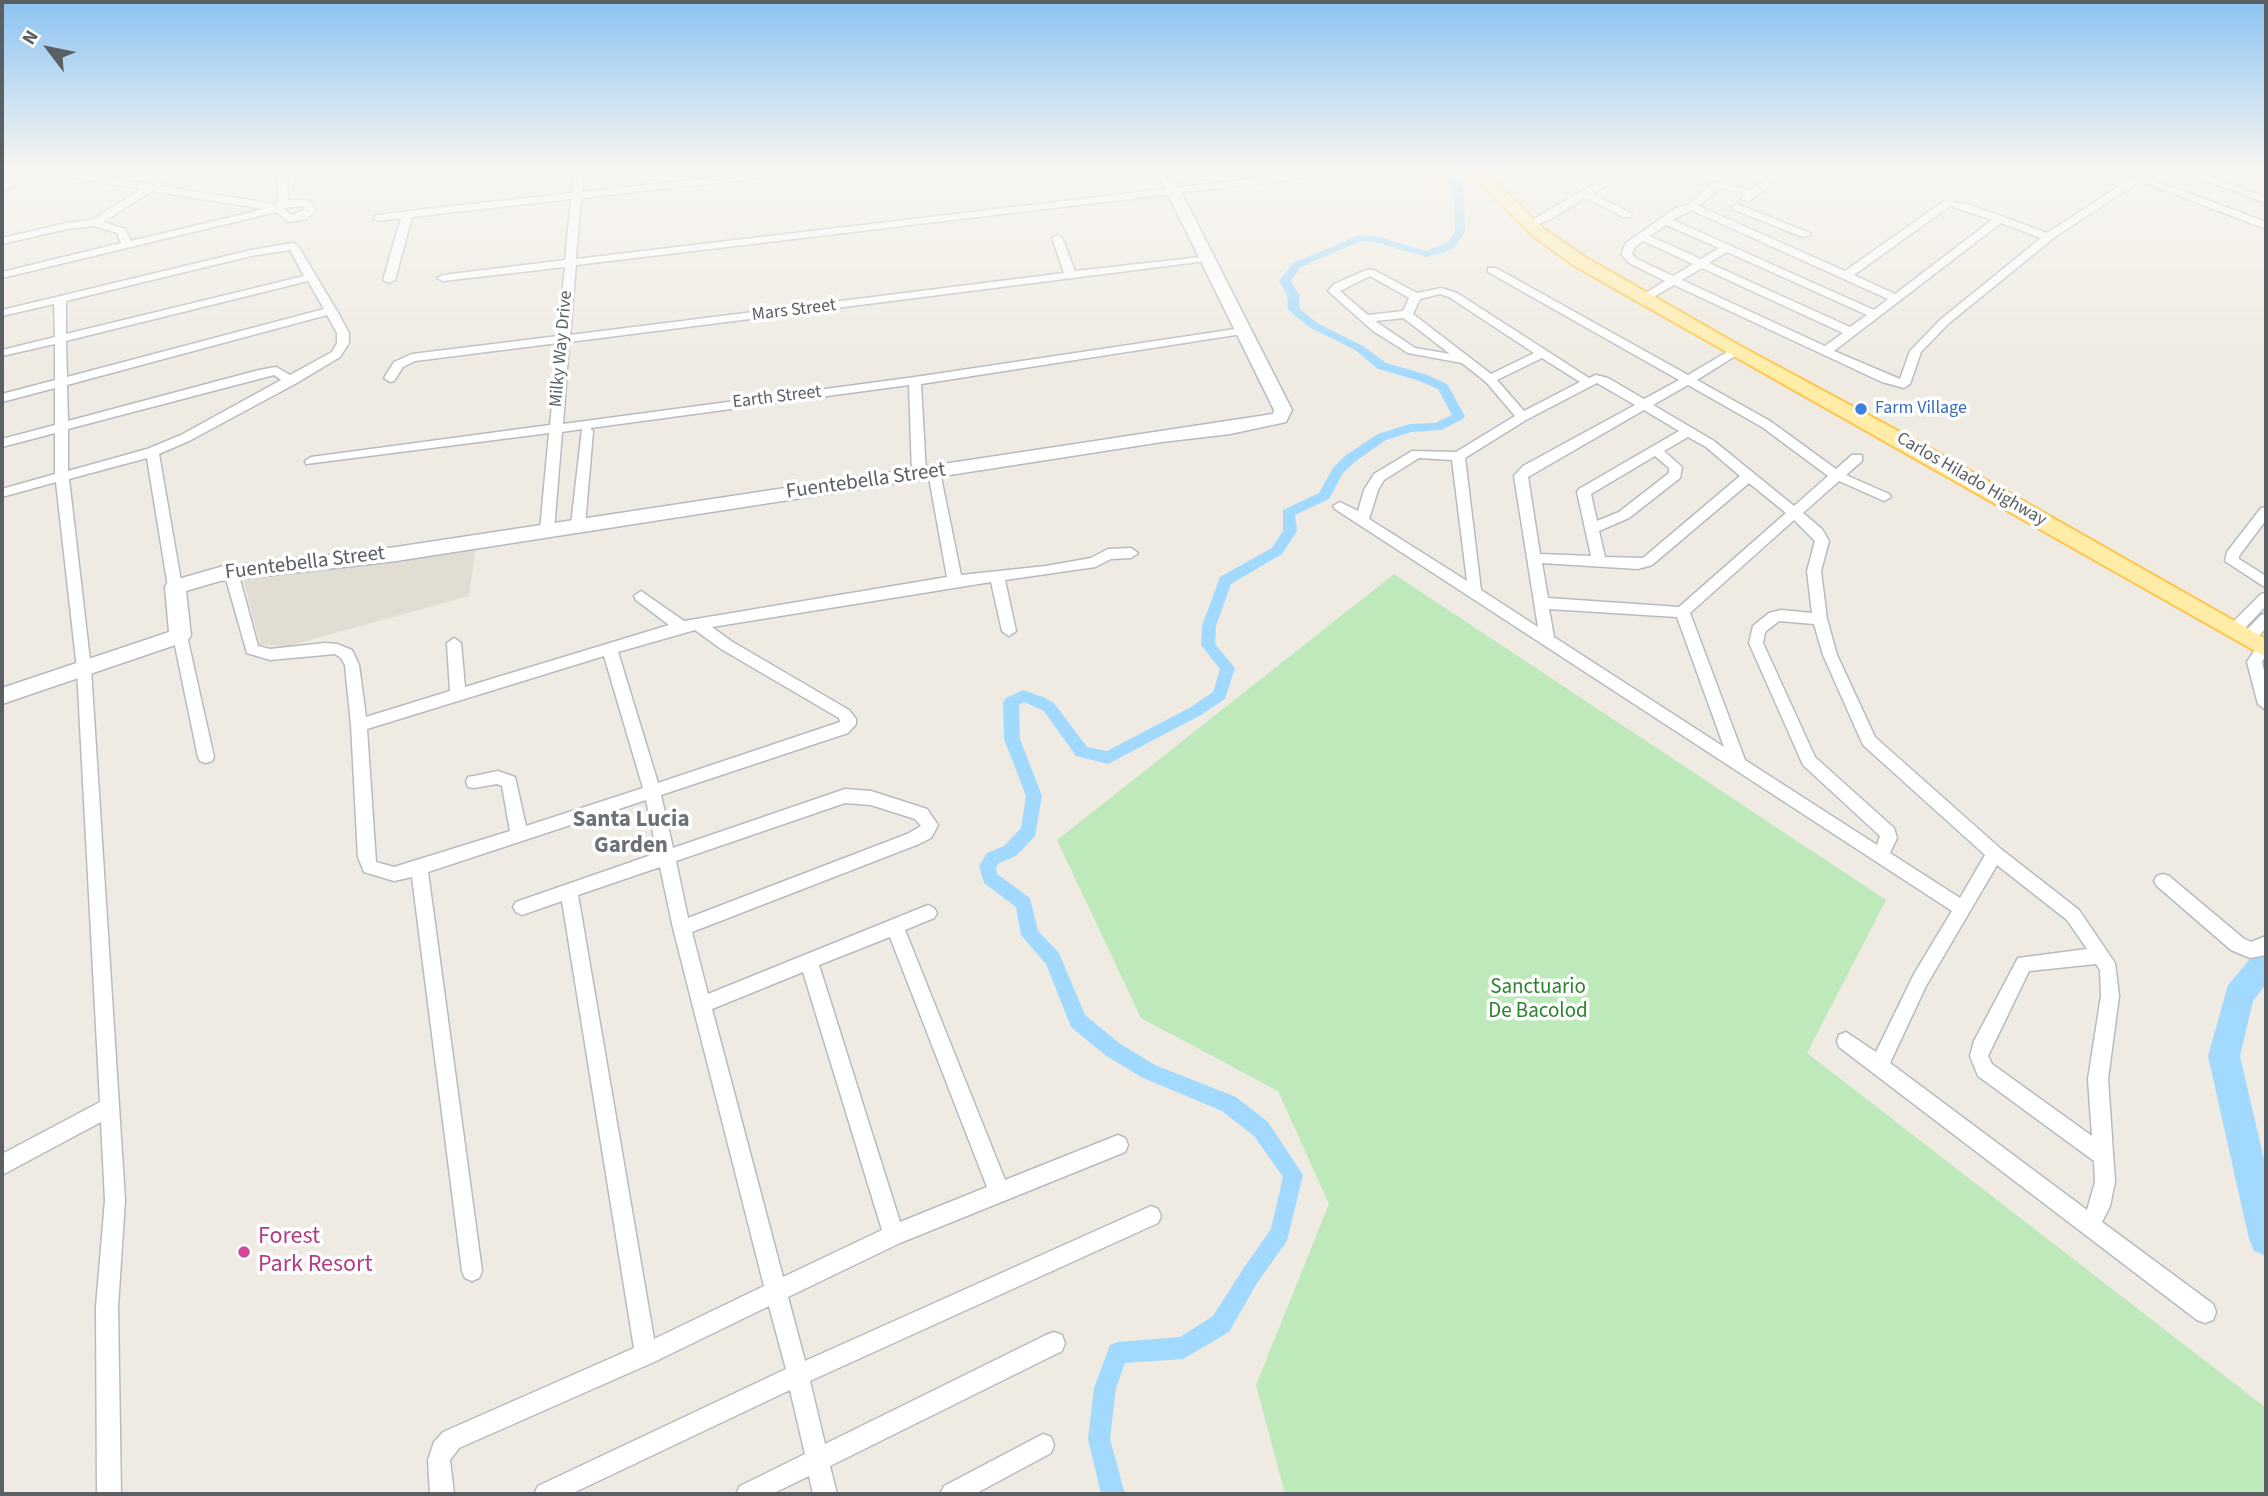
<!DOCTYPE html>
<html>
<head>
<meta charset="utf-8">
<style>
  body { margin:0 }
  #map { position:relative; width:2268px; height:1496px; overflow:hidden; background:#efebe2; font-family:"Source Sans 3",sans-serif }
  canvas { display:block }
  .frame { position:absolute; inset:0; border:4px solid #5a5f64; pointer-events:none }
  .north { position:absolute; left:14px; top:14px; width:70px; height:70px; -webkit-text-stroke:5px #fff; paint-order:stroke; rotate:302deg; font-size:19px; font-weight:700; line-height:28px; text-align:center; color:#5a5f64 }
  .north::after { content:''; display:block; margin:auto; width:24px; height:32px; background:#5a5f64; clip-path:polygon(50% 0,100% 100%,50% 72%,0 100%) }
</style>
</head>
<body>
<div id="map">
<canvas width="2268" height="1496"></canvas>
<div class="frame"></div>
<div class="north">N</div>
</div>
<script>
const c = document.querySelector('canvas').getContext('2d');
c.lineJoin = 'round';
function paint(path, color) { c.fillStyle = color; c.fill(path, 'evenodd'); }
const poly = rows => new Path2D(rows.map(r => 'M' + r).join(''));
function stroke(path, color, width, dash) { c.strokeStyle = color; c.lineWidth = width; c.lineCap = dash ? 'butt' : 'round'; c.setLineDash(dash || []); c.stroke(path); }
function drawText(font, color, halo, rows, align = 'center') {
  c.font = font + ' "Source Sans 3",sans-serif'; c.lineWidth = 7; c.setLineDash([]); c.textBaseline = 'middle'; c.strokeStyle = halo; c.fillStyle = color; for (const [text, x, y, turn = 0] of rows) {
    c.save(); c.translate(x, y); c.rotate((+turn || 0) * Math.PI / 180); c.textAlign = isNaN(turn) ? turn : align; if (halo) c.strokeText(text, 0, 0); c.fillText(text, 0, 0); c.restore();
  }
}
const education = poly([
  [476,545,469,596,288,646,260,645,243,578]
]);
const green = poly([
  [1394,574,1886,900,1807,1053,2266,1408,2266,1494,1285,1494,1256,1385,1329,1204,1278,1091,1141,1018,1057,840]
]);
const canal = poly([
  [1443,168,1453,168,1464,191,1465,232,1456,246,1444,253,1426,257,1375,242,1361,241,1301,267,1291,281,1299,295,1300,309,1317,323,1363,346,1386,363,1425,374,1447,384,1465,416,1463,419,1441,430,1411,432,1386,440,1356,461,1343,473,1329,499,1295,515,1297,531,1282,554,1231,584,1216,626,1215,644,1235,668,1225,699,1201,715,1108,764,1076,756,1044,711,1024,702,1019,705,1020,739,1042,796,1035,836,1016,856,999,863,996,867,997,874,1030,898,1038,931,1059,953,1085,1015,1119,1043,1155,1065,1236,1097,1268,1122,1303,1175,1287,1241,1257,1283,1229,1332,1183,1359,1125,1363,1116,1388,1110,1439,1125,1494,1101,1494,1088,1439,1094,1388,1110,1345,1118,1342,1180,1337,1213,1316,1243,1269,1271,1229,1283,1177,1254,1136,1222,1111,1141,1077,1105,1055,1071,1027,1046,964,1021,935,1016,907,984,883,979,866,987,853,1004,846,1021,828,1026,796,1004,739,1003,702,1006,698,1023,690,1043,697,1054,703,1087,747,1107,751,1191,707,1213,692,1220,669,1201,645,1202,626,1220,577,1272,548,1283,531,1283,510,1319,493,1333,468,1346,455,1378,434,1410,424,1435,423,1452,415,1438,389,1417,380,1378,369,1355,350,1309,327,1288,310,1287,295,1279,281,1293,263,1360,235,1376,236,1426,251,1448,242,1455,232,1454,191,1443,168]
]);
const river = poly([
  [2266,949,2266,984,2253,1001,2240,1056,2266,1168,2266,1256,2254,1251,2249,1239,2208,1056,2228,985,2255,953,2266,949]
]);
const street = poly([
  [24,168,45,168,149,184,175,168,186,168,160,186,275,204,278,201,277,168,287,168,288,200,306,200,311,202,315,211,306,219,289,222,276,212,2,278,2,272,121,243,117,233,94,226,67,229,2,244,2,238,67,223,92,220,141,189,29,171,24,168],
  [152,191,264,209,131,241,125,229,103,222,152,191],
  [303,206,304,210,291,215,283,208,303,206],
  [574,168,584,168,582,192,802,168,830,168,825,171,581,198,576,259,1342,168,1368,168,1363,171,576,265,570,335,1064,273,1052,238,1057,235,1062,238,1075,271,1210,256,1211,258,1206,261,569,342,563,424,915,377,1242,328,1248,331,1242,334,921,384,926,474,924,477,919,478,912,474,909,385,590,428,593,431,585,525,578,530,571,525,582,429,562,432,554,530,547,535,540,530,549,433,306,464,305,461,311,457,550,425,558,343,415,361,403,367,394,381,390,382,384,378,394,362,412,354,558,336,565,267,443,281,437,278,443,275,565,260,571,199,412,217,395,280,389,283,383,280,401,218,378,221,373,218,378,215,408,211,572,193,574,168],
  [1622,168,1633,168,1593,194,1631,213,1631,217,1623,217,1585,198,1551,219,1530,227,1525,224,1622,168],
  [2147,168,2158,168,2146,177,2266,222,2266,229,2140,181,2055,237,1948,324,1921,352,1910,384,1904,388,1882,382,1674,285,1647,301,1639,301,1639,297,1665,281,1629,263,1621,254,1626,243,1676,208,1688,205,1714,182,1751,190,1777,171,1781,172,1781,176,1750,201,1741,199,1746,194,1720,188,1699,206,1845,271,1944,201,1971,205,2047,233,2147,168],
  [1950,206,1992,220,1895,294,1854,275,1950,206],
  [1691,210,1888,299,1874,310,1673,220,1691,210],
  [2001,223,2041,238,1940,320,1910,351,1900,379,1834,351,2001,223],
  [1666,225,1719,248,1701,259,1650,236,1666,225],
  [1643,241,1693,264,1673,276,1637,259,1632,254,1635,247,1643,241],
  [1727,252,1867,315,1850,327,1709,263,1727,252],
  [1702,268,1843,333,1825,346,1682,280,1702,268],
  [2171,168,2184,168,2266,197,2266,203,2171,168],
  [2233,168,2264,168,2252,173,2233,168],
  [1737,204,1810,233,1811,235,1802,237,1733,209,1732,207,1737,204],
  [293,243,298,246,337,311,349,333,349,343,340,357,295,384,189,441,159,454,182,587,180,591,170,591,168,587,147,458,69,479,91,669,125,1200,118,1307,121,1494,97,1494,96,1307,105,1200,101,1122,2,1175,2,1154,100,1102,77,669,56,482,2,497,2,489,55,474,55,433,2,447,2,439,55,425,55,388,2,402,2,394,55,380,55,344,2,356,2,350,55,337,54,304,2,316,2,310,251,250,293,243],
  [290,250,304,276,66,334,66,301,251,256,290,250],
  [308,281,324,309,67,377,66,341,308,281],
  [327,315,337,333,337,343,332,352,290,375,276,367,259,370,68,421,67,385,327,315],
  [274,375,281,380,181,435,147,449,68,471,68,429,274,375],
  [1488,268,1496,268,1688,375,1732,349,1740,349,1740,353,1697,380,1770,421,1836,469,1852,455,1862,455,1862,461,1846,475,1889,494,1891,497,1884,501,1839,481,1803,513,1822,529,1829,541,1821,571,1827,619,1837,655,1875,737,2001,849,2079,910,2115,963,2119,996,2108,1079,2115,1182,2110,1206,2102,1222,2213,1304,2216,1312,2213,1320,2205,1323,2197,1320,1839,1047,1837,1041,1839,1035,1846,1032,1876,1052,1914,974,1952,911,1335,509,1333,506,1340,502,1358,511,1364,490,1374,474,1412,451,1456,452,1515,416,1486,382,1462,363,1408,353,1373,331,1328,291,1334,284,1366,270,1374,270,1417,293,1441,288,1457,293,1589,378,1596,375,1608,378,1644,399,1679,380,1488,272,1488,268],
  [1370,276,1409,298,1403,311,1368,315,1340,291,1370,276],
  [1440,294,1449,297,1534,353,1491,374,1413,314,1420,299,1440,294],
  [1404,318,1406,320,1450,354,1415,348,1375,321,1404,318],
  [1542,358,1580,382,1524,411,1497,380,1542,358],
  [1597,383,1635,405,1523,466,1514,476,1538,627,1481,590,1465,458,1526,420,1597,383],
  [1688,385,1762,427,1828,476,1794,506,1714,441,1653,405,1688,385],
  [1644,410,1679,431,1579,489,1577,492,1591,556,1540,554,1528,477,1644,410],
  [1688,437,1706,447,1740,476,1643,558,1605,557,1599,531,1629,518,1680,478,1682,467,1664,451,1688,437],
  [1655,456,1669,468,1669,473,1619,512,1597,521,1591,494,1655,456],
  [1419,458,1452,460,1467,581,1369,519,1378,490,1384,480,1419,458],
  [1749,483,1786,513,1679,607,1548,598,1542,563,1638,569,1652,565,1749,483],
  [1794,520,1815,541,1807,571,1812,613,1781,610,1769,613,1753,626,1749,643,1803,765,1880,836,1877,845,1745,760,1690,613,1794,520],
  [1549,609,1677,617,1724,747,1554,637,1549,609],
  [1779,621,1814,624,1823,655,1863,745,1985,855,1960,898,1890,853,1897,838,1894,828,1815,757,1763,643,1765,632,1779,621],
  [1997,865,2067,920,2087,949,2018,958,1974,1041,1970,1056,1978,1076,2094,1161,2095,1182,2087,1210,1890,1063,1926,986,1997,865],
  [2096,964,2100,970,2101,996,2088,1079,2092,1136,1992,1064,1988,1056,2029,971,2096,964],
  [934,468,940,472,961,575,1046,566,1091,558,1108,549,1131,548,1138,553,1131,558,1111,559,1095,567,1005,580,1016,631,1009,636,1002,631,991,582,712,627,731,641,849,710,856,719,856,724,848,733,661,795,673,848,845,789,871,791,927,809,938,825,931,838,919,844,692,932,708,994,928,905,934,908,937,913,934,918,905,930,1005,1180,1118,1135,1125,1138,1128,1145,1125,1152,900,1243,788,1297,805,1361,1151,1206,1158,1209,1161,1216,1158,1223,810,1381,825,1444,1046,1335,1054,1332,1062,1335,1065,1343,1062,1351,830,1466,837,1494,813,1494,809,1476,772,1494,736,1494,740,1486,805,1454,790,1390,571,1494,534,1494,538,1486,786,1369,769,1306,654,1362,459,1448,450,1460,454,1494,430,1494,428,1460,434,1442,443,1432,634,1348,562,901,522,915,516,912,513,907,516,902,657,853,646,800,428,872,482,1271,479,1278,472,1281,465,1278,462,1271,412,877,394,881,364,872,358,857,351,725,345,665,341,658,335,654,270,660,247,653,224,572,231,567,238,572,258,646,270,649,325,643,337,644,352,650,359,665,366,717,450,691,447,643,454,638,461,643,465,687,669,625,636,600,634,596,641,591,684,621,947,577,928,472,934,468],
  [695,630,721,649,839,718,840,722,658,783,618,652,695,630],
  [604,656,643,788,526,826,515,777,498,771,474,776,468,777,466,782,468,787,474,788,497,784,502,786,510,831,394,867,376,862,367,729,604,656],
  [845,803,871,805,915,819,921,826,907,834,688,918,676,861,845,803],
  [660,867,673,928,764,1286,654,1339,578,895,660,867],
  [890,937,987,1187,900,1222,819,965,890,937],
  [803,972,882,1230,783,1277,712,1009,803,972],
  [2266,507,2266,520,2239,556,2239,559,2266,576,2266,588,2225,561,2227,552,2261,508,2266,507],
  [2266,593,2266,606,2238,635,2228,635,2226,631,2228,627,2261,594,2266,593],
  [2266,614,2266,628,2252,643,2242,643,2240,639,2242,635,2261,615,2266,614],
  [180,631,187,636,214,757,212,761,206,763,200,761,198,757,173,636,180,631],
  [2264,642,2266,642,2266,655,2262,662,2266,679,2266,710,2258,704,2247,662,2259,643,2264,642],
  [2163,874,2169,876,2243,938,2251,942,2266,936,2266,955,2250,958,2231,950,2157,886,2154,881,2157,876,2163,874],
  [1043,1434,1051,1437,1054,1445,1051,1453,975,1494,940,1494,944,1486,1043,1434]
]);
const secondary = poly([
  [26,168,43,168,2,192,2,182,26,168],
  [1155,168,1169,168,1292,410,1286,422,1230,434,1162,442,396,561,220,581,186,591,191,636,187,641,2,704,2,688,169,632,165,587,168,582,220,567,396,547,1273,414,1274,410,1155,168]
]);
const primary = poly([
  [1465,168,1480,168,1544,229,1585,257,1742,347,1926,446,2266,639,2266,657,1573,265,1532,235,1465,168]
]);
const markers = [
  [1861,409,7,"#3f7fe0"],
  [244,1252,7,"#d1479c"]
];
const farStreetnames = [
  ["Mars Street",794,311,-7],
  ["Milky Way Drive",562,349,-85],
  ["Earth Street",777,398,-7],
  ["Carlos Hilado Highway",1971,480,30]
];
const farShopnames = [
  ["Farm Village",1875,409]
];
const streetNames = [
  ["Fuentebella Street",866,482,-8],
  ["Fuentebella Street",305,564,-7]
];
const parkNames = [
  ["Sanctuario",1538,988],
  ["De Bacolod",1538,1012]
];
const neighbourhoodNames = [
  ["Santa Lucia",631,821],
  ["Garden",631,847]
];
const nearHotelnames = [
  ["Forest",258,1238],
  ["Park Resort",258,1266]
];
paint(education, '#e1ddd2');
paint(green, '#bde9bb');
paint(canal, '#a2daff');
paint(river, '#a2daff');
stroke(street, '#b7bbc0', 3);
stroke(secondary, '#b6bac0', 3);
stroke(primary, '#ffc54b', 4);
paint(street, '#fff');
paint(secondary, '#fff');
paint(primary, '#ffeda7');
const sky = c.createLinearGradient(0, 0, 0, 377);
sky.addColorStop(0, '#8cc3f1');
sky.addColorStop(0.45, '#f8f6f2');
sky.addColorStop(1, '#f8f6f200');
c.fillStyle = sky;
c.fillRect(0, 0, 2268, 377);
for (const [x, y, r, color] of markers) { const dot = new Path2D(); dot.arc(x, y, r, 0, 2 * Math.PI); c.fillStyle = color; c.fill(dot); stroke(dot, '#fff', 2.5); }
drawText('18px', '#5a5f64', '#fff', farStreetnames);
drawText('18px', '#366cbe', '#fff', farShopnames, 'left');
drawText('21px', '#5a5f64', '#fff', streetNames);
drawText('21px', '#2b832c', '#fff', parkNames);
drawText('bold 23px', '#6b7176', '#fff', neighbourhoodNames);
drawText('24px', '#b23c85', '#fff', nearHotelnames, 'left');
</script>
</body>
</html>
